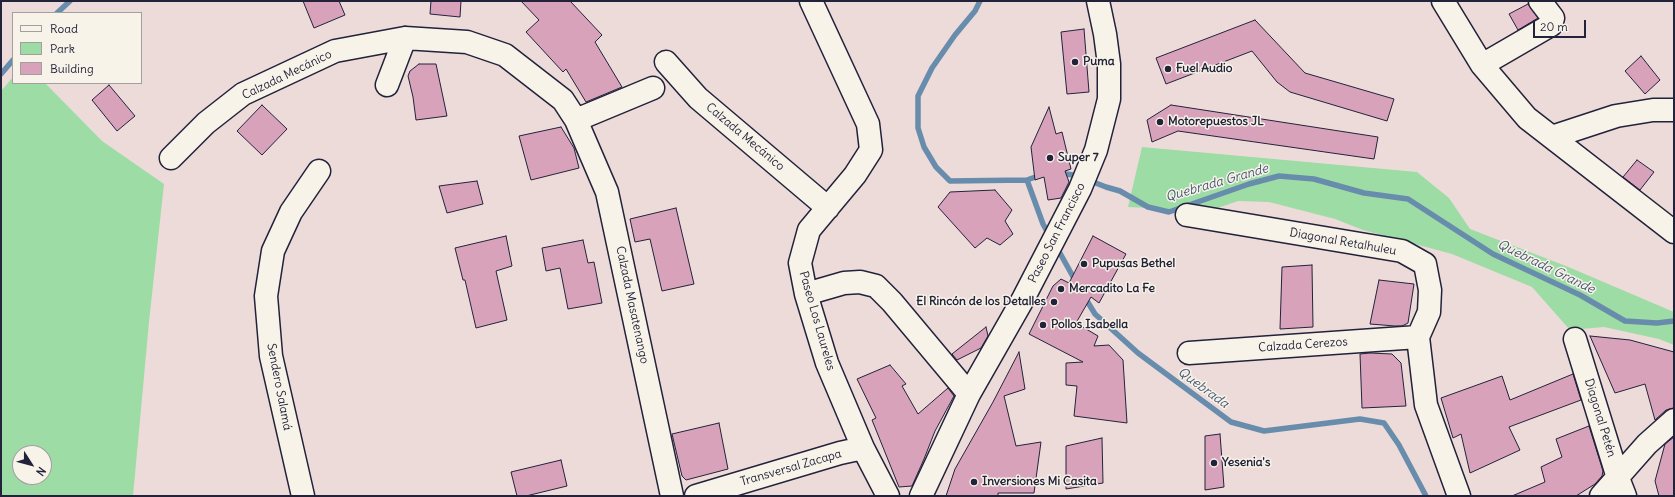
<!DOCTYPE html>
<html>
<head>
<meta charset="utf-8">
<style>
  body { margin:0 }
  #map { position:relative; width:1675px; height:497px; overflow:hidden; background:#eddbda; font-family:Delius,sans-serif }
  canvas { display:block }
  .frame { position:absolute; inset:0; border:2px solid #22223b; pointer-events:none }
  .legend { position:absolute; left:12px; top:12px; width:130px; height:72px; box-sizing:border-box; background:#f7f3e8; border:1px solid #a29fa3; margin:0; padding:5px 7px; list-style:none; font-size:12px; color:#22223b }
  .legend li { display:flex; align-items:center; gap:8px; height:20px }
  .legend b { width:20px; border:1px solid #a29fa3 }
  .north { position:absolute; left:12px; top:445px; width:40px; height:40px; box-sizing:border-box; background:#f7f3e8; border:1px solid #a29fa3; border-radius:50%; rotate:126deg; font-size:11px; font-weight:700; line-height:16px; text-align:center; color:#22223b }
  .north::after { content:''; display:block; margin:auto; width:14px; height:18px; background:#22223b; clip-path:polygon(50% 0,100% 100%,50% 72%,0 100%) }
  .scale { position:absolute; left:1533px; top:20px; width:53px; height:18px; box-sizing:border-box; border:2px solid #22223b; border-top:0; padding-left:5px; font-size:12px; line-height:14px; white-space:nowrap; color:#22223b; -webkit-text-stroke:3px #f7f3e8; paint-order:stroke }
</style>
</head>
<body>
<div id="map">
<canvas width="1675" height="497"></canvas>
<div class="frame"></div>
<ul class="legend">
<li><b style="height:5px;background:#f7f3e8"></b>Road</li>
<li><b style="height:11px;background:#9ddca5"></b>Park</li>
<li><b style="height:11px;background:#d7a2ba"></b>Building</li>
</ul>
<div class="north">N</div>
<div class="scale">20 m</div>
</div>
<script>
const c = document.querySelector('canvas').getContext('2d');
c.lineJoin = 'round';
function paint(path, color) { c.fillStyle = color; c.fill(path, 'evenodd'); }
const poly = rows => new Path2D(rows.map(r => 'M' + r).join(''));
function stroke(path, color, width, dash) { c.strokeStyle = color; c.lineWidth = width; c.lineCap = dash ? 'butt' : 'round'; c.setLineDash(dash || []); c.stroke(path); }
function drawText(font, color, halo, rows, align = 'center') {
  c.font = font + ' Delius,sans-serif'; c.lineWidth = 3; c.setLineDash([]); c.textBaseline = 'middle'; c.strokeStyle = halo; c.fillStyle = color; for (const [text, x, y, turn = 0] of rows) {
    c.save(); c.translate(x, y); c.rotate((+turn || 0) * Math.PI / 180); c.textAlign = isNaN(turn) ? turn : align; if (halo) c.strokeText(text, 0, 0); c.fillText(text, 0, 0); c.restore();
  }
}
const green = poly([
  [13,77,13,83,45,83,102,141,164,184,149,322,133,496,1,496,1,91],
  [20,453,44,453,44,477,20,477],
  [1142,147,1417,172,1449,198,1470,229,1566,266,1674,312,1674,345,1659,339,1604,327,1570,330,1532,287,1452,254,1363,230,1335,219,1269,202,1238,201,1209,211,1128,207]
]);
const stream = poly([
  [980,1,975,11,955,35,932,68,918,96,918,128,924,147,936,167,950,181,1027,180,1041,175],
  [57,13,70,1],
  [1,74,13,60],
  [1059,173,1080,176],
  [1027,180,1043,224,1049,235],
  [1088,180,1106,187,1120,191,1148,207,1169,212,1249,184,1279,176,1314,179,1364,193,1408,199,1493,254,1580,295,1625,321,1657,323,1674,321],
  [1056,246,1076,282],
  [1084,296,1095,314,1138,353,1231,422,1264,431,1360,419,1384,423,1399,445,1426,496]
]);
const building = poly([
  [303,1,339,1,345,15,314,28,303,1],
  [431,1,461,1,460,17,430,14,431,1],
  [521,1,570,1,602,35,595,42,622,87,586,102,566,69,563,72,526,32,539,20,521,1],
  [1528,4,1538,18,1518,30,1509,14,1528,4],
  [1255,20,1305,73,1394,99,1387,121,1290,92,1277,82,1252,51,1166,84,1156,58,1255,20],
  [1084,29,1089,92,1067,94,1061,32,1084,29],
  [1641,56,1660,80,1645,94,1625,71,1641,56],
  [419,64,436,64,447,116,416,120,413,97,408,76,410,71,419,64],
  [109,85,135,116,117,131,92,100,109,85],
  [262,105,287,129,262,155,237,131,262,105],
  [1171,105,1378,137,1374,159,1178,131,1152,142,1147,120,1171,105],
  [1049,107,1056,134,1062,132,1071,169,1065,171,1069,182,1061,198,1048,200,1044,177,1035,180,1031,147,1049,107],
  [561,127,574,148,579,168,531,180,519,136,561,127],
  [1637,160,1654,172,1640,190,1623,177,1637,160],
  [477,181,483,204,447,213,439,186,477,181],
  [995,190,1012,210,1005,221,1013,234,1000,245,987,238,975,248,938,207,950,192,995,190],
  [676,208,694,284,662,291,650,239,635,242,630,219,676,208],
  [506,236,512,266,496,271,507,320,476,328,465,280,463,280,455,248,506,236],
  [1093,236,1126,254,1099,303,1091,297,1076,323,1098,336,1094,346,1109,345,1123,360,1127,423,1074,416,1077,386,1066,385,1066,363,1083,362,1029,334,1053,286,1061,279,1069,283,1093,236],
  [583,240,588,263,594,262,602,303,568,309,560,268,546,271,542,248,583,240],
  [1312,265,1313,327,1280,329,1282,267,1312,265],
  [1379,280,1414,284,1408,323,1402,326,1395,326,1370,324,1379,280],
  [986,327,988,336,981,348,957,360,952,354,986,327],
  [1590,336,1630,340,1674,352,1674,408,1666,410,1655,420,1645,384,1615,393,1590,336],
  [1019,352,1025,389,1004,396,1016,446,1041,442,1034,493,998,493,998,496,946,496,955,469,993,402,1019,352],
  [1370,353,1392,354,1401,363,1406,406,1362,408,1360,354,1370,353],
  [890,365,906,384,902,386,918,414,948,388,954,396,935,431,924,459,912,486,899,487,872,420,876,418,857,379,890,365],
  [1573,374,1581,400,1509,427,1520,450,1470,473,1461,434,1453,438,1441,398,1502,376,1510,400,1573,374],
  [719,423,728,469,686,480,682,476,672,434,719,423],
  [1589,426,1603,471,1602,476,1595,484,1576,496,1512,496,1545,482,1541,467,1562,457,1556,439,1589,426],
  [1220,434,1224,487,1205,490,1205,436,1220,434],
  [1674,437,1674,496,1659,496,1655,481,1665,444,1674,437],
  [1102,438,1103,483,1066,489,1066,446,1102,438],
  [561,460,567,486,526,496,517,496,511,472,561,460]
]);
const minor = poly([
  [811,1,868,124,871,150,855,175,809,230,800,263,806,294,827,363,863,448,888,496],
  [1443,1,1482,65,1527,118,1674,232],
  [666,62,698,98,828,208],
  [1482,65,1551,25,1553,18,1540,1],
  [387,85,405,38],
  [576,120,653,88],
  [1552,137,1616,116,1653,110,1674,110],
  [171,158,206,123,243,94,335,51,405,38,467,42,505,55,563,100,576,120,607,192,672,496],
  [1187,215,1402,251,1425,264,1430,290,1429,312,1418,337,1426,405,1459,496],
  [806,294,844,283,860,282,876,286,892,302,969,394],
  [1575,339,1618,478,1625,496],
  [1189,353,1418,337],
  [303,496,271,356,266,296,273,251,291,212,319,171],
  [696,496,840,453,863,448],
  [921,496,969,394,1022,301,1080,189,1096,150,1109,99,1109,64,1105,34,1098,1],
  [1601,496,1647,444,1674,420]
]);
const markers = [
  [1075,62,4,"#22223b"],
  [1168,69,4,"#22223b"],
  [1160,122,4,"#22223b"],
  [1050,158,4,"#22223b"],
  [1084,264,4,"#22223b"],
  [1061,289,4,"#22223b"],
  [1054,302,4,"#22223b"],
  [1043,325,4,"#22223b"],
  [1214,463,4,"#22223b"],
  [974,482,4,"#22223b"]
];
const poiNames = [
  ["Puma",1083,62],
  ["Fuel Audio",1176,69],
  ["Motorepuestos JL",1168,122],
  ["Super 7",1058,158],
  ["Pupusas Bethel",1092,264],
  ["Mercadito La Fe",1069,289],
  ["El Rincón de los Detalles",1046,302,"right"],
  ["Pollos Isabella",1051,325],
  ["Yesenia's",1222,463],
  ["Inversiones Mi Casita",982,482]
];
const streetNames = [
  ["Calzada Mecánico",287,75,-26],
  ["Calzada Mecánico",745,137,40],
  ["Paseo San Francisco",1057,233,-63],
  ["Diagonal Retalhuleu",1343,242,10],
  ["Calzada Masatenango",632,305,78],
  ["Paseo Los Laureles",817,321,74],
  ["Calzada Cerezos",1303,345,-4],
  ["Sendero Salamá",279,387,79],
  ["Diagonal Petén",1600,418,73],
  ["Transversal Zacapa",791,468,-16]
];
const waterNames = [
  ["Quebrada Grande",1217,183,-16],
  ["Quebrada Grande",1546,267,26],
  ["Quebrada",1203,388,36]
];
paint(green, '#9ddca5');
stroke(stream, '#688dac', 5.5);
paint(building, '#d7a2ba');
stroke(building, '#22223b', 1);
stroke(minor, '#22223b', 25);
stroke(minor, '#f7f3e8', 22);
for (const [x, y, r, color] of markers) { const dot = new Path2D(); dot.arc(x, y, r, 0, 2 * Math.PI); c.fillStyle = color; c.fill(dot); stroke(dot, '#f7f3e8', 1.5); }
drawText('bold 12px', '#22223b', '#f7f3e8', poiNames, 'left');
drawText('12px', '#22223b', '#f7f3e8', streetNames);
drawText('italic 13px', '#455773', '#f7f3e8', waterNames);
</script>
</body>
</html>
